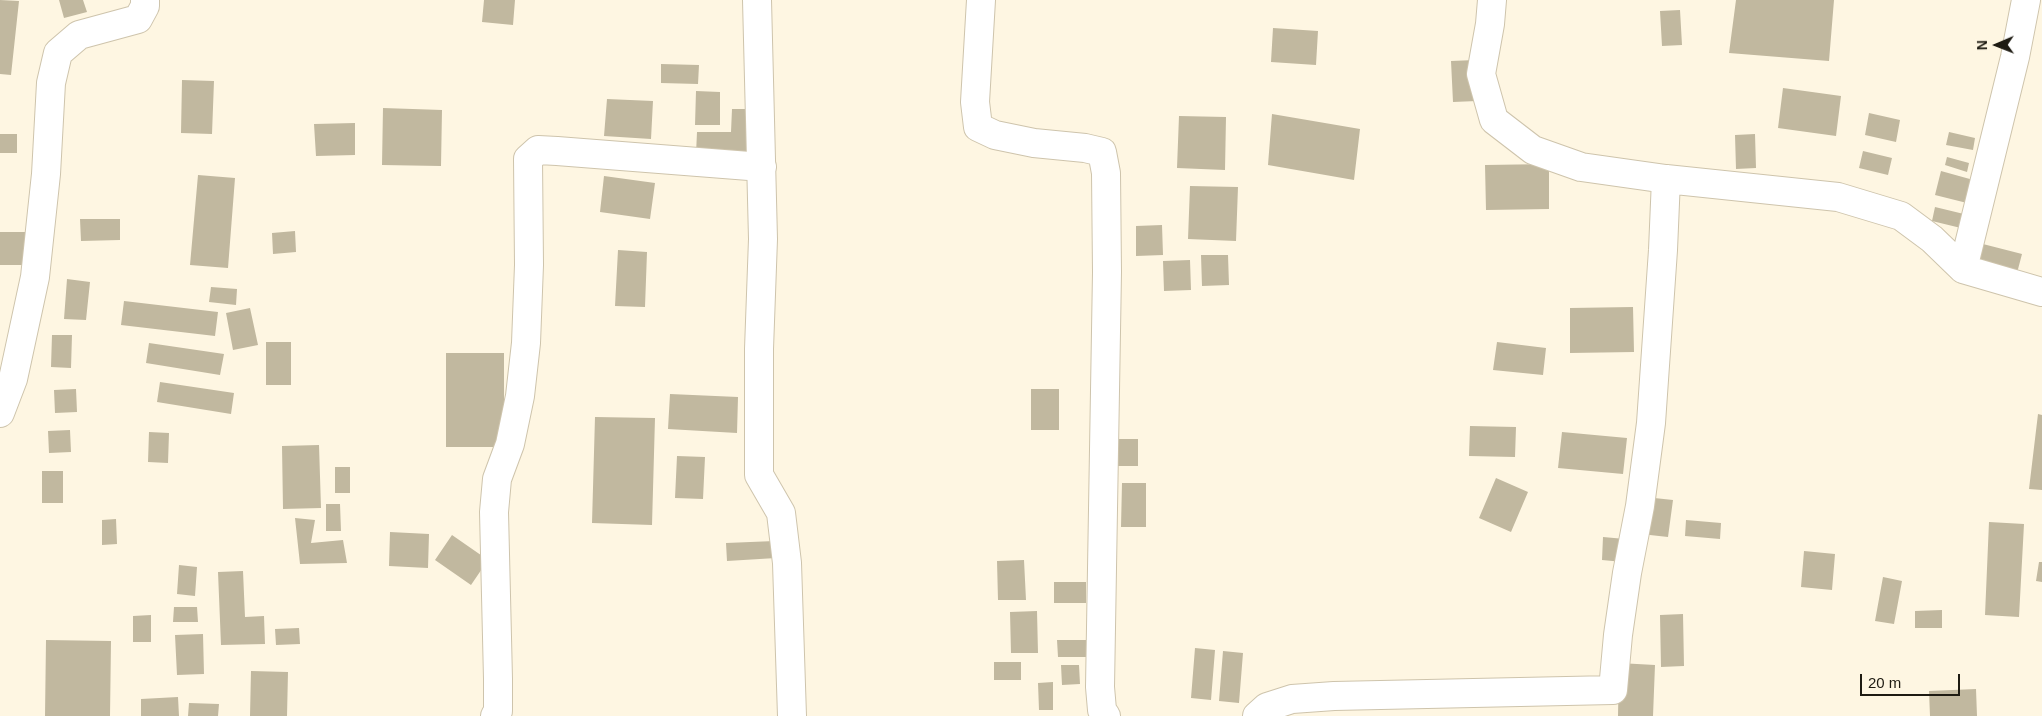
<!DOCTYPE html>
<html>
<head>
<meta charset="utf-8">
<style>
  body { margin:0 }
  #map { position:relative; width:2042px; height:716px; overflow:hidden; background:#fef6e2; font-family:Helvetica,sans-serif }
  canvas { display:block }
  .north { position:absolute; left:1972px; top:20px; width:50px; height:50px; -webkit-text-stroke:4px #fef6e2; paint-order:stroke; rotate:269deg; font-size:14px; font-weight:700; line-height:20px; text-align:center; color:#1e1b12 }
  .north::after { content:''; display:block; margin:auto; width:18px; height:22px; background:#1e1b12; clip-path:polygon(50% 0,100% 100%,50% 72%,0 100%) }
  .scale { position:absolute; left:1860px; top:674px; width:100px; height:22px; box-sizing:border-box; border:2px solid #1e1b12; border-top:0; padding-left:6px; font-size:15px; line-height:18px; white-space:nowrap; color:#1e1b12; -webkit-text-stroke:4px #fef6e2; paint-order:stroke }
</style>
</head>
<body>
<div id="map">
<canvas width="2042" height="716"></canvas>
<div class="north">N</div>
<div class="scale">20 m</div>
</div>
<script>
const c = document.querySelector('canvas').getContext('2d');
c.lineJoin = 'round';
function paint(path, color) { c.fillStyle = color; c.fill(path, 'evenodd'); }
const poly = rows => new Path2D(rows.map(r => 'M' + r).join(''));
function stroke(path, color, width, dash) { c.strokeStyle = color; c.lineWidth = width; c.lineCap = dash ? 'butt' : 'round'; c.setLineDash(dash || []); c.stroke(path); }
const building = poly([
  [0,0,19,1,11,75,0,74],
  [59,0,83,0,87,12,64,18],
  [484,0,515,0,513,25,482,22],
  [1736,0,1834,0,1829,61,1729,53],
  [1680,10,1682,45,1662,46,1660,11],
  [1273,28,1318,31,1316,65,1271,62],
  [1475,60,1477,101,1453,102,1451,61],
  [661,64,699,65,698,84,661,83],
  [182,80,214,81,212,134,181,133],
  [1783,88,1841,96,1836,136,1778,128],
  [696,91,720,92,720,125,695,125],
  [607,99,653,101,651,139,604,136],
  [383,108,442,110,441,166,382,165],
  [732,109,755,109,755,155,696,154,697,132,731,132],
  [1869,113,1900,120,1896,142,1865,135],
  [1272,114,1360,129,1354,180,1268,165],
  [1179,116,1226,117,1225,170,1177,168],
  [355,123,355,155,316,156,314,124],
  [1949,132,1975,138,1973,150,1946,145],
  [0,134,17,134,17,153,0,153],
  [1755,134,1756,168,1736,169,1735,135],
  [1863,151,1892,158,1888,175,1859,168],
  [1947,157,1969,163,1967,172,1945,165],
  [1549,164,1549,209,1486,210,1485,165],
  [1941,171,1977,181,1971,204,1935,195],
  [198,175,235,178,228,268,190,265],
  [604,176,655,183,650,219,600,212],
  [1190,186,1238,187,1236,241,1188,239],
  [1935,207,1968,215,1965,229,1932,221],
  [80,219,120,219,120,240,81,241],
  [1162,225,1163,255,1136,256,1136,226],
  [295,231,296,252,273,254,272,233],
  [0,232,27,232,27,265,0,265],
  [1979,243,2022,254,2017,273,1975,263],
  [618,250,647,252,645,307,615,306],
  [1201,255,1228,255,1229,285,1202,286],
  [1190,260,1191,290,1164,291,1163,261],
  [67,279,90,282,86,320,64,319],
  [211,287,237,289,236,305,209,302],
  [124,301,218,312,215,336,121,325],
  [1633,307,1634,352,1570,353,1570,308],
  [250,308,258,345,233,350,226,313],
  [52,335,72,335,71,368,51,367],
  [266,342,291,342,291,385,266,385],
  [1497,342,1546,348,1543,375,1493,370],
  [149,343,224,354,220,375,146,363],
  [446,353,504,353,504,447,446,447],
  [160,382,234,393,231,414,157,402],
  [76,389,77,412,55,413,54,390],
  [1031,389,1059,389,1059,430,1031,430],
  [670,394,738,397,737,433,668,429],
  [2038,414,2042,415,2042,490,2029,489],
  [595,417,655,418,652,525,592,523],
  [1470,426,1516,427,1515,457,1469,456],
  [70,430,71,452,49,453,48,431],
  [149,432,169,433,168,463,148,462],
  [1562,432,1627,438,1623,474,1558,468],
  [1118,439,1138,439,1138,466,1118,466],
  [319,445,321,508,283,509,282,446],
  [677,456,705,457,703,499,675,498],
  [335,467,350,467,350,493,335,493],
  [42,471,63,471,63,503,42,503],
  [1496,478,1528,492,1511,532,1479,518],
  [1122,483,1146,483,1146,527,1121,527],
  [1645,497,1673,500,1668,537,1641,534],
  [326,504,340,504,341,531,326,531],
  [295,518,315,520,311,543,343,540,347,563,300,564],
  [116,519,117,544,102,545,102,520],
  [1686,520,1721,523,1720,539,1685,536],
  [1989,522,2024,524,2019,617,1985,615],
  [390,532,429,534,428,568,389,566],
  [452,535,488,560,471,585,435,560],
  [1603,537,1625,539,1623,562,1602,560],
  [775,541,776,558,727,561,726,543],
  [1804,551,1835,554,1832,590,1801,587],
  [1024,560,1026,600,998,600,997,561],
  [2039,562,2042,562,2042,582,2036,581],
  [179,565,197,567,195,596,177,594],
  [243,571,245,617,264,616,265,644,221,645,218,572],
  [1883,577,1902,581,1894,624,1875,621],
  [1054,582,1086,582,1086,603,1054,603],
  [174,607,197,607,198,622,173,622],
  [1942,610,1942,628,1915,628,1915,611],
  [1037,611,1038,653,1011,653,1010,612],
  [1683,614,1684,666,1661,667,1660,615],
  [151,615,151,642,133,642,133,616],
  [299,628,300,644,276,645,275,629],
  [203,634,204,674,177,675,175,635],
  [46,640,111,641,110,716,45,716],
  [1057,640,1088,640,1088,657,1058,657],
  [1195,648,1215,650,1211,700,1191,698],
  [1223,651,1243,653,1239,703,1219,701],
  [994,662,1021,662,1021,680,994,680],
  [1619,663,1655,665,1653,716,1618,716],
  [1061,665,1079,665,1080,684,1062,685],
  [251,671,288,672,287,716,250,716],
  [1053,682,1053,710,1039,710,1038,683],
  [1976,689,1977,716,1930,716,1929,691],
  [178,697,179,716,141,716,141,699],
  [189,703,219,704,218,716,188,716]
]);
const street = poly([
  [757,0,763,239,759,349,759,475,781,513,787,563,792,716],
  [981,0,975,102,978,127,995,135,1034,143,1085,148,1102,152,1106,173,1107,272,1100,687,1102,710,1106,716],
  [1492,0,1490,24,1481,74,1494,120,1533,150,1581,167,1666,179,1838,197,1901,216,1932,239,1963,269,2042,292],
  [1963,269,2015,57,2026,0],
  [0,413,13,379,35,277,46,174,51,83,58,53,79,35,138,19,145,6,145,0],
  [495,716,498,711,498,679,494,512,497,479,510,444,520,396,526,343,529,265,528,159,538,150,557,151,762,167],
  [1257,716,1267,707,1292,699,1334,696,1613,690,1618,635,1627,573,1640,506,1651,423,1663,250,1666,179]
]);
paint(building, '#c1b89f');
stroke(street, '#cec4ac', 30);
stroke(street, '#fff', 28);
</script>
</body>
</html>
